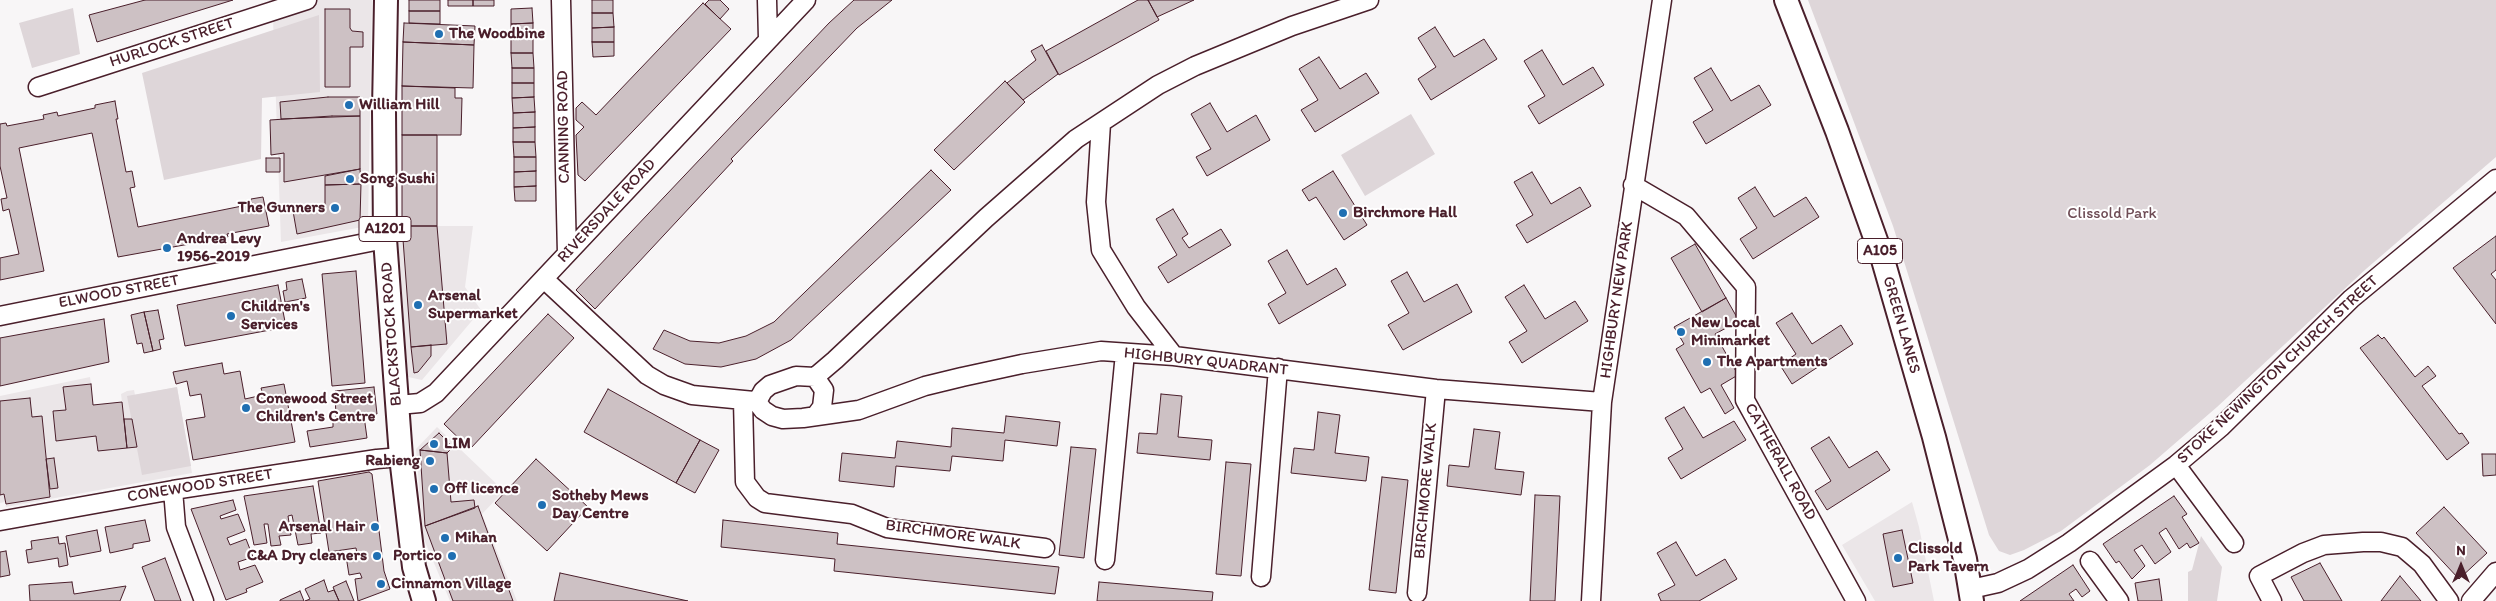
<!DOCTYPE html>
<html>
<head>
<meta charset="utf-8">
<style>
  body { margin:0 }
  #map { position:relative; width:2496px; height:601px; overflow:hidden; background:#f8f6f7; font-family:Itim,sans-serif }
  canvas { display:block }
  .north { position:absolute; left:2436px; top:541px; width:50px; height:50px; -webkit-text-stroke:4px #fff; paint-order:stroke; rotate:0deg; font-size:14px; font-weight:700; line-height:20px; text-align:center; color:#4a1f2b }
  .north::after { content:''; display:block; margin:auto; width:18px; height:22px; background:#4a1f2b; clip-path:polygon(50% 0,100% 100%,50% 72%,0 100%) }
</style>
</head>
<body>
<div id="map">
<canvas width="2496" height="601"></canvas>
<div class="north">N</div>
</div>
<script>
const c = document.querySelector('canvas').getContext('2d');
c.lineJoin = 'round';
function paint(path, color) { c.fillStyle = color; c.fill(path, 'evenodd'); }
const poly = rows => new Path2D(rows.map(r => 'M' + r).join(''));
function stroke(path, color, width, dash) { c.strokeStyle = color; c.lineWidth = width; c.lineCap = dash ? 'butt' : 'round'; c.setLineDash(dash || []); c.stroke(path); }
function drawText(font, color, halo, rows, align = 'center') {
  c.font = font + ' Itim,sans-serif'; c.lineWidth = 4; c.setLineDash([]); c.textBaseline = 'middle'; c.strokeStyle = halo; c.fillStyle = color; for (const [text, x, y, turn = 0] of rows) {
    c.save(); c.translate(x, y); c.rotate((+turn || 0) * Math.PI / 180); c.textAlign = isNaN(turn) ? turn : align; if (halo) c.strokeText(text, 0, 0); c.fillText(text, 0, 0); c.restore();
  }
}
const built = poly([
  [269,0,372,0,368,226,281,242,273,19],
  [396,226,473,226,465,287,481,310,422,380,408,377],
  [90,377,94,405,122,402,121,394,127,391,134,390,135,395,177,387,192,473,6,507,5,502,0,503,0,396],
  [437,427,504,491,482,514,517,601,450,601,423,537,416,449],
  [1912,502,1919,527,1934,601,1875,601,1842,545]
]);
const green = poly([
  [1808,0,2496,0,2496,157,2366,269,2217,407,2150,465,2061,531,2024,550,2010,555,1999,551,1989,535,1893,226],
  [73,8,80,54,32,68,19,23],
  [319,15,320,92,262,98,261,159,164,180,142,73],
  [1411,114,1435,154,1365,196,1341,155],
  [177,387,191,466,142,475,127,396],
  [2201,536,2222,567,2217,601,2188,601,2188,572,2192,570]
]);
const building = poly([
  [145,0,233,0,97,42,89,15,145,0],
  [409,0,440,0,440,11,409,11,409,0],
  [448,0,473,0,473,6,448,6,448,0],
  [473,0,494,0,494,6,473,6,473,0],
  [592,0,613,0,613,13,592,13,592,0],
  [709,0,720,0,729,9,720,19,705,4,709,0],
  [854,0,892,0,857,28,731,159,733,161,595,309,576,290,829,23,854,0],
  [1138,0,1148,0,1159,20,1059,75,1046,51,1138,0],
  [1148,0,1194,0,1157,17,1148,0],
  [703,3,731,29,585,181,578,175,576,135,584,127,576,120,576,108,582,102,596,115,703,3],
  [532,8,533,23,511,24,511,9,532,8],
  [325,9,350,9,350,28,352,31,363,32,363,47,350,47,350,87,325,87,325,9],
  [409,11,440,11,440,24,409,23,409,11],
  [592,13,613,13,614,27,592,28,592,13],
  [404,23,475,26,474,45,403,42,404,23],
  [533,23,533,38,511,39,511,24,533,23],
  [614,27,614,42,592,42,592,28,614,27],
  [1435,27,1454,57,1484,39,1497,59,1431,100,1418,79,1436,67,1418,38,1435,27],
  [533,38,533,53,511,53,511,39,533,38],
  [403,42,474,45,473,88,402,86,403,42],
  [592,42,614,42,614,56,593,57,592,42],
  [1042,45,1058,74,1023,100,1007,83,1036,60,1031,51,1042,45],
  [1542,50,1563,85,1593,67,1604,85,1539,124,1528,106,1545,96,1524,61,1542,50],
  [511,53,533,53,534,68,512,68,511,53],
  [1319,57,1340,89,1366,73,1379,93,1315,132,1301,110,1318,100,1299,69,1319,57],
  [512,68,534,68,534,83,512,83,512,68],
  [1711,68,1731,101,1759,85,1771,105,1706,144,1693,122,1713,110,1694,78,1711,68],
  [1005,81,1025,102,954,170,934,150,1005,81],
  [512,83,534,83,534,97,512,98,512,83],
  [402,86,455,88,455,98,462,98,461,135,402,135,402,86],
  [328,97,360,97,360,116,281,119,280,102,328,97],
  [534,97,535,112,513,113,512,98,534,97],
  [115,101,118,119,116,119,126,172,132,171,135,187,130,188,138,227,252,204,251,199,263,197,269,226,227,234,228,237,118,257,92,133,19,148,44,271,0,280,0,258,19,254,9,209,3,211,1,199,7,198,0,166,0,124,6,123,7,126,44,119,43,115,57,112,58,116,95,108,95,105,115,101],
  [1210,103,1227,132,1256,115,1270,140,1207,176,1196,157,1211,149,1191,114,1210,103],
  [535,112,535,127,513,128,513,113,535,112],
  [332,116,360,116,360,169,284,182,284,153,271,155,270,120,332,116],
  [535,127,535,142,513,142,513,128,535,127],
  [402,135,437,135,437,226,402,226,402,135],
  [513,142,535,142,536,157,514,157,513,142],
  [514,157,536,157,536,171,514,172,514,157],
  [266,158,280,158,280,172,266,172,266,158],
  [360,169,361,184,325,185,325,176,360,169],
  [931,170,951,190,791,340,756,359,721,367,685,364,653,349,664,330,690,341,719,343,746,336,774,322,931,170],
  [536,171,536,186,514,187,514,172,536,171],
  [1333,171,1367,225,1344,240,1316,197,1309,201,1302,190,1333,171],
  [1532,172,1551,204,1580,187,1591,206,1527,243,1516,225,1533,215,1514,182,1532,172],
  [361,184,360,220,297,234,293,211,325,205,325,185,361,184],
  [536,186,536,201,515,201,514,187,536,186],
  [1755,187,1774,217,1806,197,1819,217,1753,259,1740,239,1757,228,1738,198,1755,187],
  [1173,209,1188,234,1182,238,1189,248,1221,229,1231,245,1168,283,1158,267,1177,255,1156,219,1173,209],
  [402,226,437,226,447,344,411,347,402,226],
  [2496,236,2496,270,2491,274,2496,280,2496,324,2453,268,2496,236],
  [1695,244,1726,298,1702,312,1671,258,1695,244],
  [1287,250,1307,285,1336,268,1346,285,1279,324,1268,304,1286,293,1268,261,1287,250],
  [356,271,365,383,332,386,322,274,356,271],
  [1407,272,1424,302,1457,284,1472,312,1403,350,1388,325,1409,313,1391,281,1407,272],
  [302,279,306,298,285,302,283,291,287,290,286,282,302,279],
  [278,285,286,327,185,346,177,305,278,285],
  [1524,285,1545,319,1575,301,1588,321,1522,363,1509,342,1527,331,1505,297,1524,285],
  [1726,298,1739,321,1715,334,1738,375,1721,385,1734,408,1725,414,1710,388,1701,393,1676,349,1684,344,1674,327,1726,298],
  [158,310,164,339,159,340,161,349,153,351,144,312,158,310],
  [144,312,153,351,144,353,142,343,137,344,131,315,144,312],
  [1792,313,1812,344,1841,325,1853,344,1792,384,1780,365,1796,354,1776,323,1792,313],
  [548,314,574,338,470,449,444,424,548,314],
  [104,319,109,362,0,386,0,338,104,319],
  [2378,335,2382,339,2384,337,2415,377,2428,366,2436,376,2422,386,2459,434,2462,433,2469,443,2447,460,2360,348,2378,335],
  [431,345,431,356,418,372,414,373,411,347,431,345],
  [222,363,224,374,240,371,245,399,263,395,261,388,284,384,295,442,193,460,186,420,205,417,201,394,190,396,187,381,176,384,173,372,222,363],
  [91,384,93,405,122,402,127,448,98,451,96,436,56,441,53,411,66,410,63,387,91,384],
  [374,387,377,414,336,419,335,391,374,387],
  [608,389,700,440,676,483,584,432,608,389],
  [1161,394,1182,396,1178,437,1212,440,1210,460,1137,453,1139,433,1157,434,1161,394],
  [30,398,32,417,42,416,50,497,6,504,4,494,0,495,0,401,30,398],
  [1684,407,1703,438,1734,421,1746,440,1681,479,1668,458,1683,449,1665,418,1684,407],
  [1318,412,1340,415,1335,453,1369,457,1366,481,1291,473,1294,448,1314,450,1318,412],
  [364,416,367,438,310,447,307,431,333,427,333,421,364,416],
  [1006,416,1060,422,1057,446,1005,440,1003,461,952,456,950,471,896,466,894,487,839,481,842,453,895,458,897,441,951,447,952,428,1004,433,1006,416],
  [124,419,132,419,137,447,127,448,124,419],
  [1474,429,1500,432,1495,469,1524,472,1521,495,1447,486,1449,465,1469,467,1474,429],
  [439,433,453,447,447,453,420,450,439,433],
  [1829,437,1849,468,1877,451,1890,470,1827,510,1815,491,1831,481,1811,448,1829,437],
  [700,440,719,450,695,493,676,483,700,440],
  [1071,447,1096,449,1084,558,1059,555,1071,447],
  [420,450,447,453,451,502,474,500,475,508,425,526,420,450],
  [2482,454,2496,454,2496,475,2483,476,2482,454],
  [54,458,58,488,50,489,46,459,54,458],
  [536,459,588,507,547,551,495,503,536,459],
  [1226,462,1251,464,1241,576,1216,574,1226,462],
  [369,472,372,474,384,571,390,589,358,601,355,579,362,578,360,573,349,575,346,556,357,554,356,548,329,552,318,481,369,472],
  [1382,477,1408,480,1396,593,1369,590,1382,477],
  [313,486,321,533,311,534,312,543,298,545,292,515,288,516,291,535,279,536,281,545,271,546,268,524,264,524,267,543,254,545,244,496,313,486],
  [1535,495,1560,496,1555,601,1530,601,1535,495],
  [2174,496,2187,514,2182,517,2199,543,2190,548,2187,543,2179,549,2166,528,2159,533,2171,552,2155,564,2142,545,2134,550,2145,566,2132,579,2119,561,2116,563,2103,544,2174,496],
  [233,500,236,510,220,516,221,519,238,514,245,531,227,538,230,545,246,539,253,557,238,562,240,570,255,565,263,582,246,589,247,592,226,600,191,509,233,500],
  [478,506,513,601,453,601,425,526,478,506],
  [2444,507,2487,553,2459,579,2416,533,2444,507],
  [145,520,150,541,133,544,133,548,110,553,105,527,145,520],
  [723,520,838,533,837,544,1059,567,1055,594,834,571,835,559,721,547,723,520],
  [97,530,101,551,70,557,66,536,97,530],
  [1902,530,1913,583,1893,587,1883,534,1902,530],
  [58,537,59,544,65,543,68,565,59,567,58,558,28,563,26,550,32,549,31,541,58,537],
  [1676,542,1696,576,1725,559,1737,579,1699,601,1661,601,1658,594,1675,585,1657,553,1676,542],
  [6,551,10,575,0,577,0,552,6,551],
  [165,558,181,601,155,601,142,567,165,558],
  [2320,563,2342,601,2304,601,2291,577,2320,563],
  [2073,565,2090,591,2082,597,2076,589,2069,594,2074,601,2020,601,2073,565],
  [560,573,688,601,554,601,560,573],
  [2400,576,2421,601,2381,601,2400,576],
  [2159,579,2162,601,2138,601,2135,583,2159,579],
  [324,580,328,592,334,590,339,601,305,601,310,599,305,589,324,580],
  [346,581,354,601,339,601,333,587,346,581],
  [72,582,74,594,126,586,120,601,30,601,29,585,72,582],
  [1099,582,1213,592,1212,601,1097,601,1099,582],
  [300,591,304,601,280,601,280,600,300,591]
]);
const minor = poly([
  [561,0,567,254],
  [767,0,768,39],
  [38,87,307,0],
  [1101,123,1096,202,1101,250,1136,307,1174,356],
  [1633,185,1686,216,1746,287,1745,400,1856,601],
  [544,279,647,375,664,385,692,395,754,401],
  [0,316,385,239],
  [815,377,835,360,986,218,1076,139,1158,85,1195,66,1292,26,1369,0],
  [743,401,745,482,757,498,765,503,852,514,887,528,1045,548],
  [757,402,763,410,772,416,783,419,803,418,859,410,925,386,962,377,1022,364,1101,351,1174,356,1436,389,1602,402],
  [757,402,763,391,770,385,796,376,815,377,824,390,822,407,816,415],
  [398,405,420,403,436,393,806,0],
  [2176,465,2234,543],
  [173,490,176,527,204,601],
  [0,521,173,490,377,459,401,457],
  [1105,560,1125,353],
  [2090,561,2119,601],
  [1261,577,1278,368],
  [1971,589,1998,583,2028,569,2069,543,2176,465,2221,427,2351,299,2496,179],
  [1417,593,1436,389],
  [1591,601,1602,402,1662,0],
  [2272,601,2259,576,2303,553,2324,545,2363,542,2381,542,2402,547,2422,564,2449,601],
  [2471,601,2496,572]
]);
const major = poly([
  [386,0,384,110,385,239,401,457,414,567,424,601],
  [1786,0,1837,131,1883,260,1934,437,1965,559,1972,601]
]);
const markers = [
  [439,34,5,"#1f6fb2"],
  [349,105,5,"#1f6fb2"],
  [350,179,5,"#1f6fb2"],
  [335,208,5,"#1f6fb2"],
  [1343,213,5,"#1f6fb2"],
  [167,248,5,"#1f6fb2"],
  [418,305,5,"#1f6fb2"],
  [231,316,5,"#1f6fb2"],
  [1681,332,5,"#1f6fb2"],
  [1707,362,5,"#1f6fb2"],
  [246,408,5,"#1f6fb2"],
  [434,444,5,"#1f6fb2"],
  [430,461,5,"#1f6fb2"],
  [434,489,5,"#1f6fb2"],
  [542,505,5,"#1f6fb2"],
  [375,527,5,"#1f6fb2"],
  [445,538,5,"#1f6fb2"],
  [377,556,5,"#1f6fb2"],
  [452,556,5,"#1f6fb2"],
  [1898,558,5,"#1f6fb2"],
  [381,584,5,"#1f6fb2"]
];
const shields = [
  [385,229,52],
  [1880,251,45]
];
const shieldNames = [
  ["A1201",385,229],
  ["A105",1880,251]
];
const poiNames = [
  ["The Woodbine",449,34],
  ["William Hill",359,105],
  ["Song Sushi",360,179],
  ["The Gunners",325,208,"right"],
  ["Birchmore Hall",1353,213],
  ["Andrea Levy",177,239],
  ["1956-2019",177,257],
  ["Arsenal",428,296],
  ["Supermarket",428,314],
  ["Children's",241,307],
  ["Services",241,325],
  ["New Local",1691,323],
  ["Minimarket",1691,341],
  ["The Apartments",1717,362],
  ["Conewood Street",256,399],
  ["Children's Centre",256,417],
  ["LIM",444,444],
  ["Rabieng",420,461,"right"],
  ["Off licence",444,489],
  ["Sotheby Mews",552,496],
  ["Day Centre",552,514],
  ["Arsenal Hair",365,527,"right"],
  ["Mihan",455,538],
  ["Clissold",1908,549],
  ["Park Tavern",1908,567],
  ["C&A Dry cleaners",367,556,"right"],
  ["Portico",442,556,"right"],
  ["Cinnamon Village",391,584]
];
const streetNames = [
  ["HURLOCK STREET",172,43,-18],
  ["CANNING ROAD",564,127,-91],
  ["RIVERSDALE ROAD",607,211,-47],
  ["ELWOOD STREET",119,292,-11],
  ["HIGHBURY NEW PARK",1617,300,-82],
  ["GREEN LANES",1901,325,74],
  ["BLACKSTOCK ROAD",392,334,-94],
  ["HIGHBURY QUADRANT",1206,362,6],
  ["STOKE NEWINGTON CHURCH STREET",2278,370,-43],
  ["CATHERALL ROAD",1780,462,61],
  ["CONEWOOD STREET",200,486,-9],
  ["BIRCHMORE WALK",1426,491,-85],
  ["BIRCHMORE WALK",953,535,8]
];
const parkNames = [
  ["Clissold Park",2112,214]
];
paint(built, '#ebe6e8');
paint(green, '#ded6d9');
paint(building, '#cdc1c4');
stroke(building, '#4a1f2b', 1);
stroke(minor, '#4a1f2b', 21);
stroke(major, '#4a1f2b', 26);
stroke(minor, '#fff', 18);
stroke(major, '#fff', 22);
for (const [x, y, r, color] of markers) { const dot = new Path2D(); dot.arc(x, y, r, 0, 2 * Math.PI); c.fillStyle = color; c.fill(dot); stroke(dot, '#fff', 2); }
for (const [x, y, w] of shields) { const box = new Path2D(); box.roundRect(x - w / 2, y - 12.5, w, 25, 4); c.fillStyle = '#fff'; c.fill(box); stroke(box, '#4a1f2b', 1); }
drawText('bold 15px', '#4a1f2b', null, shieldNames);
drawText('bold 16px', '#4a1f2b', '#fff', poiNames, 'left');
drawText('16px', '#4a1f2b', '#fff', streetNames);
drawText('16px', '#6f4d56', '#fff', parkNames);
</script>
</body>
</html>
